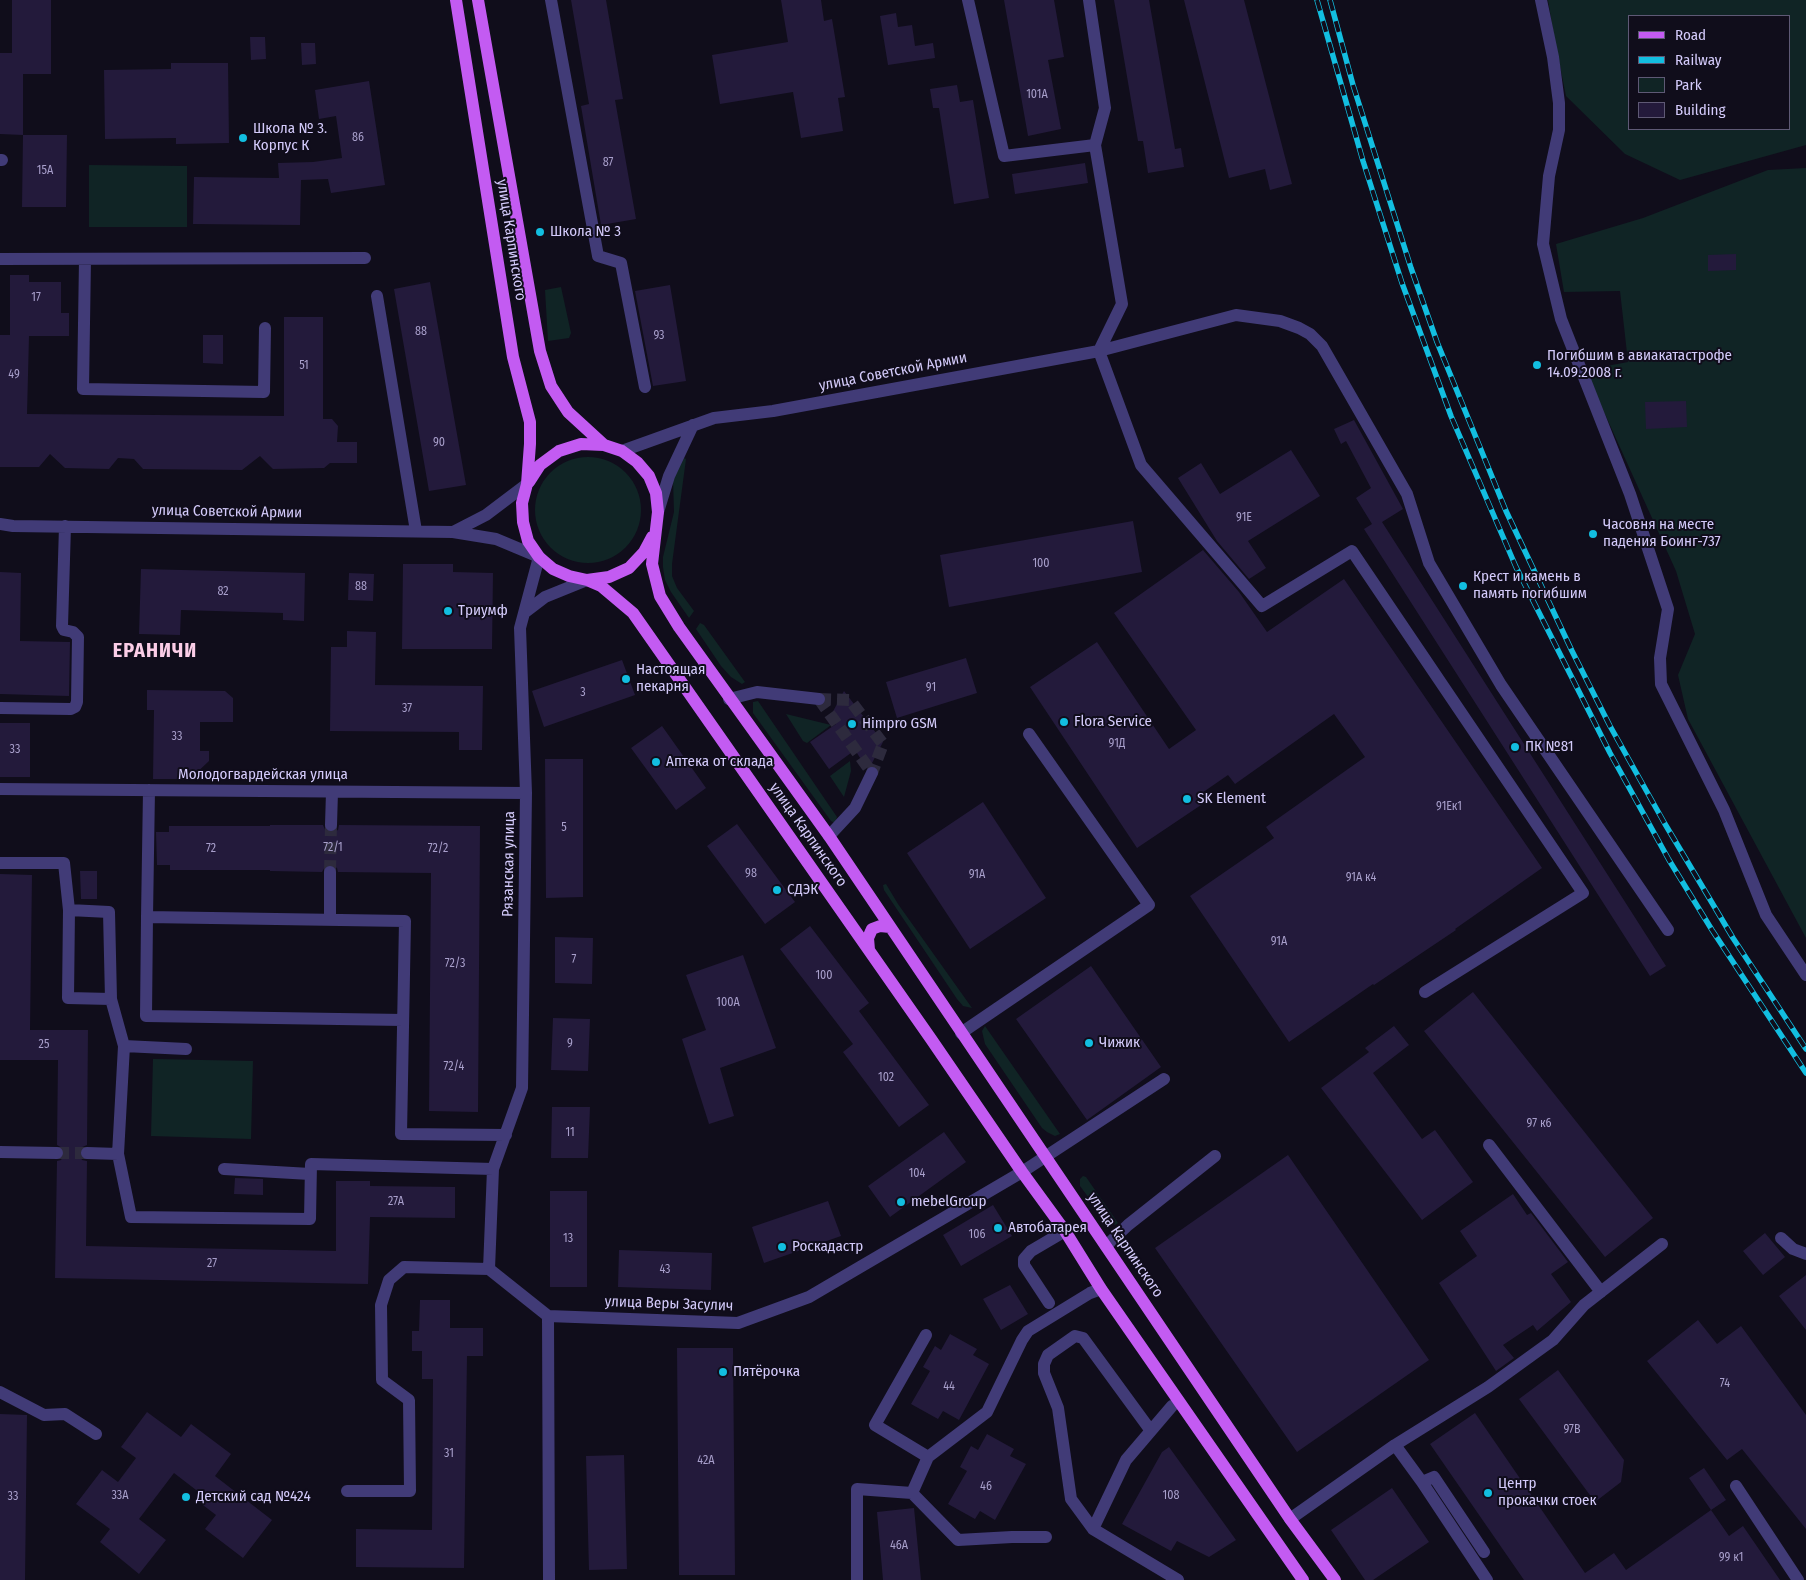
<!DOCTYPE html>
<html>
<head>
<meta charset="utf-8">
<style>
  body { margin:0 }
  #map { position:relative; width:1806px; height:1580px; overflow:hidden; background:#100d1b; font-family:"Fira Sans Condensed",sans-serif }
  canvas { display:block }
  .legend { position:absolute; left:1628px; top:15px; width:162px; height:115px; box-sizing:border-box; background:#100d1b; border:1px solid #5e5975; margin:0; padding:6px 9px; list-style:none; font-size:15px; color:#d4cbfb }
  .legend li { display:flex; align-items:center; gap:10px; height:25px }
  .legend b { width:25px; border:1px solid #5e5975 }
</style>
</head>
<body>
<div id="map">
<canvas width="1806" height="1580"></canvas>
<ul class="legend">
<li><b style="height:6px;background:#c35bf2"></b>Road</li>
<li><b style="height:6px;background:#12bee0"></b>Railway</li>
<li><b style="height:14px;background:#102425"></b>Park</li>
<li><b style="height:14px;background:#231a3b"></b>Building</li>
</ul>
</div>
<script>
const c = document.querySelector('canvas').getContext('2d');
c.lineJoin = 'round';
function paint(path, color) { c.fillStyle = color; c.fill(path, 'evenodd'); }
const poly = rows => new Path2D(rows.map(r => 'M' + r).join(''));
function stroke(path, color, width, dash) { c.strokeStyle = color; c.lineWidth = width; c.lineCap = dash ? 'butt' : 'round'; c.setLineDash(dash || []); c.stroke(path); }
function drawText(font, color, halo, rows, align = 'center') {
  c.font = font + ' "Fira Sans Condensed",sans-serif'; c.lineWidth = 4; c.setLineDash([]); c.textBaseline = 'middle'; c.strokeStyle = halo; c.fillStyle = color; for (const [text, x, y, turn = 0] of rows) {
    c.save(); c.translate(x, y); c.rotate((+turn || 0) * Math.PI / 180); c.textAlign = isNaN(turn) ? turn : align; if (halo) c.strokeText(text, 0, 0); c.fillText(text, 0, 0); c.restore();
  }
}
const green = poly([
  [1548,0,1806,0,1806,145,1680,180,1625,154,1566,96,1554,36],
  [1630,16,1790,16,1790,129,1630,129],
  [89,165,187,166,187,227,89,227],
  [1806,168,1806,938,1688,719,1678,675,1695,634,1676,571,1585,370,1628,362,1620,291,1564,292,1556,244,1643,218,1768,170],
  [561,287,571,333,569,338,548,341,545,290],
  '535 510a53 53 0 1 1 106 0a53 53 0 1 1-106 0Z',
  [684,458,686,459,672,564,672,576,677,588,694,611,689,618,671,592,665,580,663,567,663,557,674,512,673,479],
  [700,623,704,625,745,682,742,684,731,677,721,666,696,629],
  [758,701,837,817,835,823,831,821,753,713,753,702],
  [786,714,831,725,807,743,803,741],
  [850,761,851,771,844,797,830,776],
  [886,884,898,904,972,1008,963,1006,957,999,884,890,883,885],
  [985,1026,1060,1134,1055,1136,1047,1132,1042,1128,985,1044,982,1031],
  [153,1059,253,1061,251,1139,151,1136],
  [1083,1176,1086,1177,1118,1223,1115,1225,1106,1221,1080,1186,1080,1179]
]);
const building = poly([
  [12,0,51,0,51,74,23,74,23,135,0,134,0,53,12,53],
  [571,0,606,0,623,99,615,100,636,219,601,225,581,106,589,104],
  [781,0,821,0,824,21,832,19,845,97,838,98,843,131,801,138,793,92,720,104,712,55,788,42],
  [1004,0,1054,0,1064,57,1048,60,1061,129,1028,136],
  [1114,0,1149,0,1175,149,1181,148,1184,167,1148,173,1143,141,1138,141],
  [1184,0,1244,0,1292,184,1270,190,1265,169,1229,178],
  [896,13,898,27,912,25,915,46,933,43,935,58,888,65,880,16],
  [250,37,265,37,266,59,251,60],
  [301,43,315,43,316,64,302,65],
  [171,63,228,63,229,143,176,144,176,138,105,139,104,70,171,69],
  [369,81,385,185,331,193,328,179,301,180,300,225,193,224,194,177,279,178,278,163,313,162,342,158,336,116,319,119,315,90],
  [957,85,960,102,973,100,989,198,954,204,939,108,933,108,930,89],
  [23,135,67,135,66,207,22,207],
  [1085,163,1088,183,1015,194,1012,174],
  [1736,254,1736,270,1708,271,1708,255],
  [10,275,29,275,29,282,61,282,61,313,69,313,69,336,29,336,27,414,284,416,284,317,323,317,323,419,332,419,338,426,337,442,357,442,357,463,330,463,324,468,273,469,260,456,242,470,143,469,134,459,118,458,109,469,65,468,50,454,39,467,0,467,0,335,10,335],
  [430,282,466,485,429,491,394,289],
  [670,285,686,381,653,386,635,291],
  [203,335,223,335,223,364,203,363],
  [1686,401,1687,427,1646,429,1645,402],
  [1354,420,1403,509,1382,522,1666,966,1650,976,1364,529,1372,524,1356,498,1371,488,1346,441,1341,444,1334,429],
  [1291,450,1320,496,1248,541,1266,568,1249,579,1217,541,1178,478,1201,463,1220,494],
  [1133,521,1142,572,949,607,940,555],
  [1203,550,1239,592,1267,632,1344,579,1542,868,1455,929,1456,930,1374,985,1373,984,1289,1042,1190,896,1274,838,1266,827,1365,757,1334,714,1235,784,1228,775,1199,795,1204,803,1137,848,1030,687,1097,642,1169,749,1196,730,1114,613],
  [403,564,453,564,453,572,493,573,492,649,402,649],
  [141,569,305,573,304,621,283,620,283,613,181,610,180,635,139,634],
  [0,572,21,573,20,641,70,642,69,696,0,694],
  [349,573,374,574,373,601,348,600],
  [347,631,376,632,375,685,483,686,482,750,459,750,459,732,330,731,331,647,347,647],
  [966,658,977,693,897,718,886,682],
  [622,660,635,695,544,727,532,691],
  [147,690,225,691,233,698,233,722,200,722,200,751,209,751,209,761,190,779,153,779,154,710,147,710],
  [844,691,883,742,871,765,866,767,855,750,829,769,810,742,836,724,830,717],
  [0,723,30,723,30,777,0,777],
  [662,726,706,788,676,810,631,748],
  [545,759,583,759,583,897,546,898],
  [983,802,1046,898,970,949,907,853],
  [737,824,795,902,765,924,707,846],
  [270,825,323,825,326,832,331,833,338,830,339,825,480,826,478,1112,429,1111,431,873,338,872,337,868,330,864,326,865,322,872,270,871,270,870,170,870,170,865,157,865,156,832,169,832,169,826,270,826],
  [80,871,97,871,97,899,81,899],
  [0,874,32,875,30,1030,88,1030,87,1145,80,1148,79,1153,82,1160,87,1161,86,1246,336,1251,336,1181,370,1181,370,1186,455,1187,455,1218,370,1217,368,1284,55,1278,57,1161,61,1160,65,1154,64,1149,57,1145,58,1060,0,1060],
  [810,926,869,1003,859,1011,929,1105,899,1127,843,1052,853,1044,780,949],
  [555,937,593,938,592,984,555,983],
  [743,955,776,1048,720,1068,734,1116,709,1124,682,1039,706,1030,686,975],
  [1091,966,1161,1067,1087,1120,1016,1019],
  [1473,992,1653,1218,1605,1257,1424,1031],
  [553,1018,590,1019,588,1071,551,1070],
  [1394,1026,1409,1045,1373,1073,1422,1139,1435,1130,1473,1182,1422,1220,1321,1088,1369,1052,1365,1048],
  [552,1107,590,1107,588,1158,551,1158],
  [944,1132,966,1162,890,1217,868,1186],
  [1288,1155,1429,1360,1297,1452,1155,1248],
  [235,1178,263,1179,263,1195,234,1194],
  [550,1191,587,1191,587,1287,550,1287],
  [1513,1194,1527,1215,1531,1213,1568,1262,1551,1274,1571,1302,1537,1331,1533,1325,1503,1345,1514,1358,1496,1371,1439,1283,1477,1256,1460,1231],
  [828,1201,841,1236,764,1263,752,1227],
  [993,1205,1012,1236,961,1266,943,1235],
  [1765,1233,1785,1257,1763,1275,1743,1251],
  [619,1250,712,1253,711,1290,618,1287],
  [1806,1275,1806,1330,1779,1296],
  [1010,1285,1028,1314,1001,1330,983,1299],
  [420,1300,450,1300,450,1328,483,1328,483,1356,467,1356,464,1568,356,1567,356,1529,432,1530,433,1379,422,1379,422,1351,412,1351,412,1331,419,1331],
  [1698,1320,1717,1344,1741,1326,1806,1415,1806,1529,1742,1449,1727,1460,1647,1361],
  [950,1334,977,1349,973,1355,989,1364,959,1420,943,1411,938,1419,911,1404,930,1371,923,1367,935,1346,941,1350],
  [677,1348,733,1348,735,1575,679,1575],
  [1558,1370,1624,1460,1621,1482,1595,1502,1519,1399],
  [147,1412,181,1437,191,1424,231,1454,215,1476,272,1520,243,1558,205,1529,216,1515,195,1499,200,1493,174,1473,139,1519,166,1540,139,1574,100,1542,110,1529,76,1504,102,1470,118,1482,136,1458,121,1447],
  [1475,1413,1585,1573,1614,1553,1626,1570,1711,1510,1729,1536,1743,1526,1780,1580,1524,1580,1430,1444],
  [0,1414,27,1415,25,1580,0,1580],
  [987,1434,1014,1449,1010,1456,1026,1464,995,1520,980,1511,975,1519,948,1504,967,1471,960,1467,971,1446,978,1450],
  [1169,1447,1236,1540,1209,1557,1177,1541,1171,1551,1122,1524,1162,1452],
  [624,1455,627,1569,589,1570,586,1456],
  [1704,1468,1726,1500,1711,1510,1689,1478],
  [1392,1488,1429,1542,1373,1580,1365,1580,1331,1530],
  [914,1508,921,1580,883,1580,877,1512]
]);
const minorTunnel = poly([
  [819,699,850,700,883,744,872,773],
  [819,699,872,773],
  [330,872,331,825],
  [57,1153,87,1153]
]);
const minor = poly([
  [551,0,598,256,621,263,645,387],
  [968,0,1004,156,1095,145],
  [1089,0,1105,108,1095,145,1122,304,1099,351,1141,465,1262,606,1352,551,1583,893,1425,992],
  [1541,0,1553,57,1559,103,1559,130,1549,176,1543,244,1561,319,1630,494,1668,609,1660,658,1661,684,1724,810,1766,915,1806,975],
  [0,160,2,160],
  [0,259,365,258],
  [85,259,83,389,264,392,265,328],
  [377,296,416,531],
  [622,451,714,418,773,411,1099,351,1236,315,1280,321,1299,328,1310,334,1322,346,1407,494,1429,563,1501,685,1668,930],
  [658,512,669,476,693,425],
  [0,524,13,526,453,532,496,539,539,557,520,628,526,793,522,1088,493,1169],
  [453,532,486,515,527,484],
  [524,613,545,597,587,580],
  [729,699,757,692,819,699],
  [0,708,71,709,75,707,77,702,78,637,73,632,64,630,62,626,65,526],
  [0,789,526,793],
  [149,790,147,917,405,921,401,1134,506,1135],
  [331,825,332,792],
  [829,836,855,808,872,773],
  [0,863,64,863,69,910,68,998,111,999],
  [69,910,109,912,111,999,124,1046,186,1049],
  [147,917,146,1016,403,1020],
  [330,920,330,872],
  [961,1033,1149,905,1029,734],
  [124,1046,118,1154,131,1217,310,1219,311,1164,493,1169,489,1269,548,1316],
  [1489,1145,1601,1292],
  [0,1152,57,1153],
  [87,1153,118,1154],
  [224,1169,310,1174],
  [1781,1238,1793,1249,1806,1254],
  [1106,1246,1128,1225,1215,1156],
  [1049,1303,1024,1265,1024,1259,1031,1251,1065,1231],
  [548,1316,738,1323,809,1297,1022,1172,1164,1079],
  [548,1316,549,1580],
  [926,1335,875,1425,928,1457],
  [0,1392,44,1415,65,1414,96,1434],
  [1151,1431,1083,1338,1075,1336,1048,1355,1044,1364,1044,1373,1058,1408,1071,1499,1093,1529,1126,1460,1172,1406],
  [1395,1445,1422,1482,1487,1580],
  [1422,1482,1434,1477,1484,1552],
  [1736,1486,1798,1580],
  [347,1491,410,1491,409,1400,382,1380,381,1305,389,1280,404,1267,489,1269],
  [1290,1519,1395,1445,1488,1387,1553,1340,1584,1305,1662,1244],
  [1093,1529,1178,1580],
  [1046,1537,1012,1537,958,1540,912,1493,928,1457,987,1412,1022,1340,1028,1331,1090,1293,1101,1289],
  [857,1580,857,1489,912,1493]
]);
const major = poly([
  [456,0,513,357,530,422,530,444,527,484,522,503,523,522,528,541,539,557,553,569,569,576,587,580,601,586,633,613,931,1039,1022,1172,1065,1231,1101,1289,1303,1580],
  [478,0,540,351,551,386,568,412,604,445],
  [529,482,540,465,559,451,581,444,604,445,622,451,637,462,649,476,656,493,658,512,652,564,660,596,679,627,829,836,1290,1519,1335,1580],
  [587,580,609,577,629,568,644,552,652,537],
  [869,950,868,938,872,929,880,926,890,927]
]);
const rail = poly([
  [1317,0,1363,161,1402,283,1451,416,1516,567,1610,753,1669,860,1712,930,1806,1073],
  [1330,0,1353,85,1411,268,1437,342,1506,511,1572,651,1610,726,1665,824,1733,938,1806,1049]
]);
const markers = [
  [243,138,5,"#12bee0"],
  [540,232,5,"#12bee0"],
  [1537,365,5,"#12bee0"],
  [1593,534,5,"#12bee0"],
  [1463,586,5,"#12bee0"],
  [448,611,5,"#12bee0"],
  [626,679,5,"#12bee0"],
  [1064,722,5,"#12bee0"],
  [852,724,5,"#12bee0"],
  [1515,747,5,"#12bee0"],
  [656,762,5,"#12bee0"],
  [1187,799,5,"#12bee0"],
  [777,890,5,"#12bee0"],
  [1089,1043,5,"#12bee0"],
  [901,1202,5,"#12bee0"],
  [998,1228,5,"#12bee0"],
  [782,1247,5,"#12bee0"],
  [723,1372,5,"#12bee0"],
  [1488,1493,5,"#12bee0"],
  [186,1497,5,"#12bee0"]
];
const numberNames = [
  ["101А",1037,95],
  ["86",358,138],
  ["87",608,163],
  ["15А",45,171],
  ["17",36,298],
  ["88",421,332],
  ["93",659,336],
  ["51",304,366],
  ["49",14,375],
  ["90",439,443],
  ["91Е",1244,518],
  ["100",1041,564],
  ["88",361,587],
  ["82",223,592],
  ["91",931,688],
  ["3",583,693],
  ["37",407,709],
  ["33",177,737],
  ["91Д",1117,744],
  ["33",15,750],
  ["91Ек1",1449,807],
  ["5",564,828],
  ["72/1",333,848],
  ["72",211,849],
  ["72/2",438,849],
  ["98",751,874],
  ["91А",977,875],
  ["91А к4",1361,878],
  ["91А",1279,942],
  ["7",574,960],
  ["72/3",455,964],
  ["100",824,976],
  ["100А",728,1003],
  ["9",570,1044],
  ["25",44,1045],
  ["72/4",454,1067],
  ["102",886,1078],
  ["97 к6",1539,1124],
  ["11",570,1133],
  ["104",917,1174],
  ["27А",396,1202],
  ["106",977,1235],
  ["13",568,1239],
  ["27",212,1264],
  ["43",665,1270],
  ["74",1725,1384],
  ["44",949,1387],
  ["97В",1572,1430],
  ["31",449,1454],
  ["42А",706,1461],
  ["46",986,1487],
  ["33А",120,1496],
  ["108",1171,1496],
  ["33",13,1497],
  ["46А",899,1546],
  ["99 к1",1731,1558]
];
const poiNames = [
  ["Школа № 3.",253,129],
  ["Корпус К",253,146],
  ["Школа № 3",550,232],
  ["Погибшим в авиакатастрофе",1547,356],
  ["14.09.2008 г.",1547,373],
  ["Часовня на месте",1603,525],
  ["падения Боинг-737",1603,542],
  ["Крест и камень в",1473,577],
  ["память погибшим",1473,594],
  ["Триумф",458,611],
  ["Настоящая",636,670],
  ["пекарня",636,687],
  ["Flora Service",1074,722],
  ["Himpro GSM",862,724],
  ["ПК №81",1525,747],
  ["Аптека от склада",666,762],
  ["SK Element",1197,799],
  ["СДЭК",787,890],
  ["Чижик",1099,1043],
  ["mebelGroup",911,1202],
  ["Автобатарея",1008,1228],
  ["Роскадастр",792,1247],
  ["Пятёрочка",733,1372],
  ["Центр",1498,1484],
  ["прокачки стоек",1498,1501],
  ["Детский сад №424",196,1497]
];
const streetNames = [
  ["улица Карпинского",511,240,81],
  ["улица Советской Армии",893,372,-11],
  ["улица Советской Армии",227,512,1],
  ["Молодогвардейская улица",263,775],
  ["улица Карпинского",808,835,55],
  ["Рязанская улица",509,864,-89],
  ["улица Карпинского",1125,1245,56],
  ["улица Веры Засулич",669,1304,2]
];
const districtNames = [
  ["ЕРАНИЧИ",155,651]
];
paint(green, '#102425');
paint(building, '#231a3b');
stroke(minorTunnel, '#2d2a3d', 12, [12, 6]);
stroke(minor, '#413b77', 12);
stroke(major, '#c35bf2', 12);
stroke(rail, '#12bee0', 5.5);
stroke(rail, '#100d1b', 4, [11]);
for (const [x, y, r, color] of markers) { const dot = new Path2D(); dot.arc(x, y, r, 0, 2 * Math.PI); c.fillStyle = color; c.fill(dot); stroke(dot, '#100d1b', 2); }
drawText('12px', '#a89fcb', null, numberNames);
drawText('15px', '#d4cbfb', '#100d1b', poiNames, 'left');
drawText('15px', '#d4cbfb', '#100d1b', streetNames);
c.letterSpacing = '1px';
drawText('bold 20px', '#fbcde7', '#100d1b', districtNames);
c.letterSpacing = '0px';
</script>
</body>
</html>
